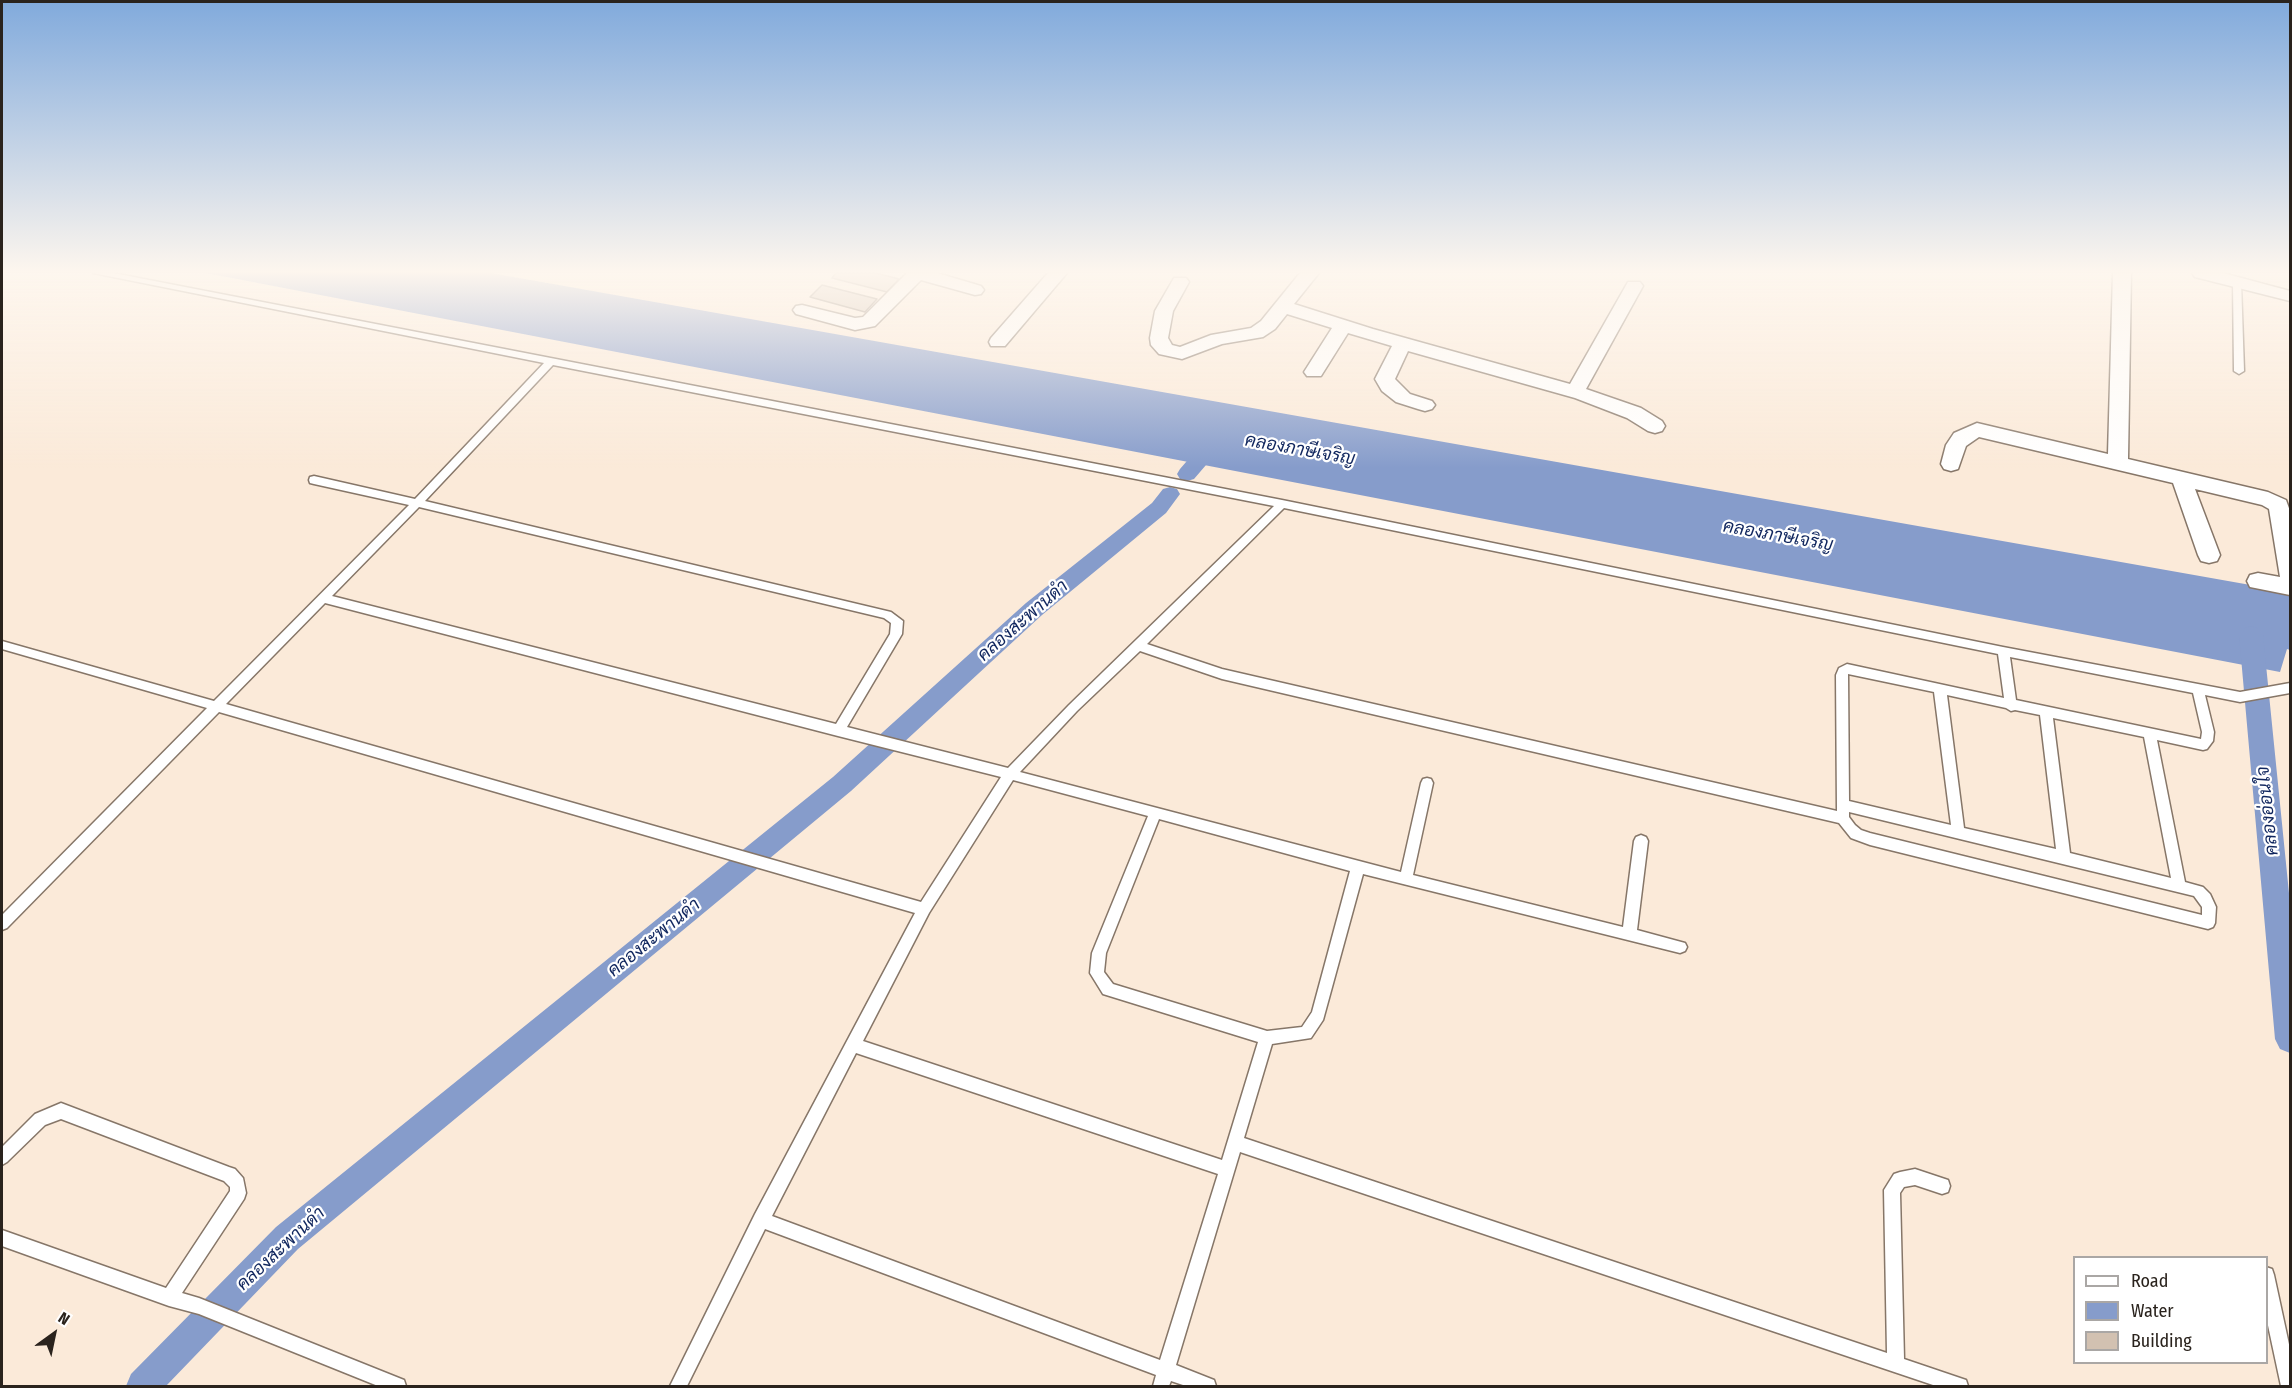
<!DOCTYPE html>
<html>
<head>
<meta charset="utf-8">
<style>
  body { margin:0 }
  #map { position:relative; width:2292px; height:1388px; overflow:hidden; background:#fbead9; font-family:"Fira Sans Condensed",sans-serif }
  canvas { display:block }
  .frame { position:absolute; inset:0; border:3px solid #2a231d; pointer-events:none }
  .legend { position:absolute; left:2073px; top:1256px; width:195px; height:108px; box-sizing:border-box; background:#fff; border:2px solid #aaa7a5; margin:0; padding:8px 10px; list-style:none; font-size:18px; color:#2a231d }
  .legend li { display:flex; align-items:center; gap:12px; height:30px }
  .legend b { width:30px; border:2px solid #aaa7a5 }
  .north { position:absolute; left:24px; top:1304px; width:60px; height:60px; -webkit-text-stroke:4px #fff; paint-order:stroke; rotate:33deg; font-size:16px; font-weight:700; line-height:24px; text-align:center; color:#2a231d }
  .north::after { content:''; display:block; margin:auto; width:21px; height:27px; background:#2a231d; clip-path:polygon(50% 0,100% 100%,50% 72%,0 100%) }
</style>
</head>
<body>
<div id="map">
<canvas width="2292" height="1388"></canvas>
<div class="frame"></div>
<ul class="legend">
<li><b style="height:8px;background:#fff"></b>Road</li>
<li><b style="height:16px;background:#869ccb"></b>Water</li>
<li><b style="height:16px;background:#d2c1b1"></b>Building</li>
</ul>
<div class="north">N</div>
</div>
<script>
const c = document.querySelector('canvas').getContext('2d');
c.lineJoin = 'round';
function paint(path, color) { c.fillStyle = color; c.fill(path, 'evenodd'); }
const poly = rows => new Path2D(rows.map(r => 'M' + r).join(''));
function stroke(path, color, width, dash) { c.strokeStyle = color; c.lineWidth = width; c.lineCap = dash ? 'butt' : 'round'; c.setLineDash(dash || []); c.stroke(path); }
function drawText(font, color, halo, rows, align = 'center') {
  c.font = font + ' "Fira Sans Condensed",Sarabun,sans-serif'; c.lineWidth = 4.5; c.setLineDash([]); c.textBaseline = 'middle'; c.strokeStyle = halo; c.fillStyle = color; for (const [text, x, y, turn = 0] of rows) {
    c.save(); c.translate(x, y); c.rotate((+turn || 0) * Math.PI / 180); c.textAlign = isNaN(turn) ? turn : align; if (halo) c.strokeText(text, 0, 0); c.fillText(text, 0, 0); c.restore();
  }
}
const water = poly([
  [206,273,491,273,2290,592,2290,650,2287,649,2280,672]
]);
const canal = poly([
  [1217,432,1224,434,1227,439,1224,444,1194,479,1187,481,1180,479,1177,474,1180,469,1210,434,1217,432],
  [1170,487,1177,489,1180,494,1166,513,1042,615,851,791,298,1249,166,1386,126,1386,131,1374,276,1227,833,777,1026,603,1152,503,1163,489,1170,487],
  [2251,626,2259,629,2263,635,2290,903,2290,1053,2280,1049,2275,1039,2239,635,2243,629,2251,626]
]);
const building = poly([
  [836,273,876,273,899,279,887,292,832,278,836,273],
  [822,285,877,299,865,312,810,297,822,285]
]);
const lane = poly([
  [93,273,113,273,1282,500,2003,647,2240,692,2290,683,2290,693,2240,702,2205,695,2214,732,2213,741,2207,749,2203,750,2157,740,2185,882,2203,887,2210,894,2216,907,2215,923,2213,927,2208,929,1870,845,1851,838,1839,823,1222,679,1140,651,1077,711,1020,772,1401,872,1421,783,1423,779,1427,778,1431,779,1433,783,1413,875,1623,927,1634,841,1636,837,1641,835,1646,837,1648,841,1637,930,1685,943,1687,947,1685,951,1680,953,1363,874,1323,1020,1311,1038,1272,1044,1244,1138,1887,1353,1884,1190,1894,1174,1900,1172,1915,1169,1948,1180,1950,1186,1948,1192,1942,1194,1915,1185,1904,1187,1900,1193,1904,1359,1966,1380,1968,1386,1936,1386,1240,1152,1176,1365,1214,1380,1216,1386,1186,1386,1171,1381,1169,1386,1153,1386,1156,1375,765,1229,687,1386,670,1386,755,1214,915,913,219,712,7,928,2,930,2,915,207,708,2,649,2,641,214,701,409,505,314,484,310,483,309,480,310,477,314,476,415,499,544,363,93,273],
  [553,365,1274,506,1069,705,1008,768,847,727,902,634,903,621,891,612,425,501,553,365],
  [419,507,884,618,891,623,890,634,836,724,332,596,419,507],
  [1284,508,1998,654,2004,698,1847,664,1839,668,1836,675,1837,811,1222,669,1147,644,1284,508],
  [325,603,838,736,1001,777,921,902,226,704,325,603],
  [2010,657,2193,693,2202,732,2201,739,2016,700,2010,657],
  [1848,674,1934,692,1951,825,1849,801,1848,674],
  [1947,695,2006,708,2011,711,2015,710,2040,715,2056,849,1964,828,1947,695],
  [2053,718,2144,737,2171,878,2070,853,2053,718],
  [1013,780,1148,816,1092,953,1090,973,1103,994,1258,1042,1222,1160,863,1041,929,913,1013,780],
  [1849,812,2194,896,2202,907,2202,915,1870,833,1861,830,1855,825,1849,817,1849,812],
  [1159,819,1350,871,1312,1012,1302,1027,1267,1031,1113,984,1104,972,1106,953,1159,819],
  [856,1053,1218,1174,1160,1360,772,1216,856,1053],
  [2237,279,2241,282,2244,371,2239,374,2234,371,2233,282,2237,279],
  [61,1103,229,1167,235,1169,243,1178,246,1193,244,1199,182,1293,199,1298,404,1380,406,1386,378,1386,199,1314,169,1306,2,1246,2,1230,166,1288,230,1191,230,1187,224,1181,61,1119,45,1125,7,1162,2,1165,2,1147,35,1114,61,1103],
  [2266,1267,2272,1269,2274,1275,2290,1349,2290,1386,2281,1386,2266,1316,2266,1267]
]);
const street = poly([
  [907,273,937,273,981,286,984,290,981,294,975,295,921,280,875,326,855,330,796,314,793,310,796,306,802,305,855,318,863,317,907,273],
  [1048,273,1067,273,1005,346,991,346,989,342,991,338,1048,273],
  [1300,273,1319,273,1294,304,1373,329,1570,384,1628,282,1640,282,1643,286,1586,389,1641,408,1662,421,1665,426,1662,431,1655,433,1648,431,1627,418,1575,398,1408,351,1395,379,1410,394,1432,401,1435,405,1432,409,1425,411,1418,409,1396,402,1382,391,1375,379,1392,346,1348,333,1321,376,1307,376,1304,372,1332,328,1287,314,1275,329,1263,337,1222,344,1182,359,1159,354,1151,345,1150,338,1155,311,1174,278,1186,278,1189,282,1173,311,1168,338,1172,345,1180,347,1211,335,1251,328,1261,321,1300,273],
  [2113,273,2131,273,2128,459,2268,492,2286,500,2290,511,2290,595,2250,587,2247,581,2250,575,2258,573,2280,577,2269,509,2262,505,2195,489,2220,555,2217,561,2209,563,2201,561,2198,555,2173,483,1979,437,1966,446,1958,469,1951,471,1944,469,1941,464,1946,445,1954,433,1977,423,2108,454,2113,273],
  [2192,273,2223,273,2290,291,2290,301,2195,277,2192,273]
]);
const waterNames = [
  ["คลองภาษีเจริญ",1300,450,10],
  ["คลองภาษีเจริญ",1778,536,10],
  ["คลองสะพานดำ",1023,621,-41],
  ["คลองอ่อนใจ",2268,811,-96],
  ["คลองสะพานดำ",654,938,-39],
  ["คลองสะพานดำ",281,1249,-43]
];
paint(water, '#869ccb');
paint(canal, '#869ccb');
paint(building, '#d2c1b1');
stroke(building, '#877768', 1.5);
stroke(lane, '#867668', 3);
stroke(street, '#867668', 3);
paint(lane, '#fff');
paint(street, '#fff');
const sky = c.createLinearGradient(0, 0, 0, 468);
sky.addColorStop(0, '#81aadc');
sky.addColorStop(0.58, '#fdf6ee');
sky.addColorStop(1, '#fdf6ee00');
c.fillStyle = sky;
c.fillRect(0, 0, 2292, 468);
drawText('italic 18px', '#10265e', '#fff', waterNames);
</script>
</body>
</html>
